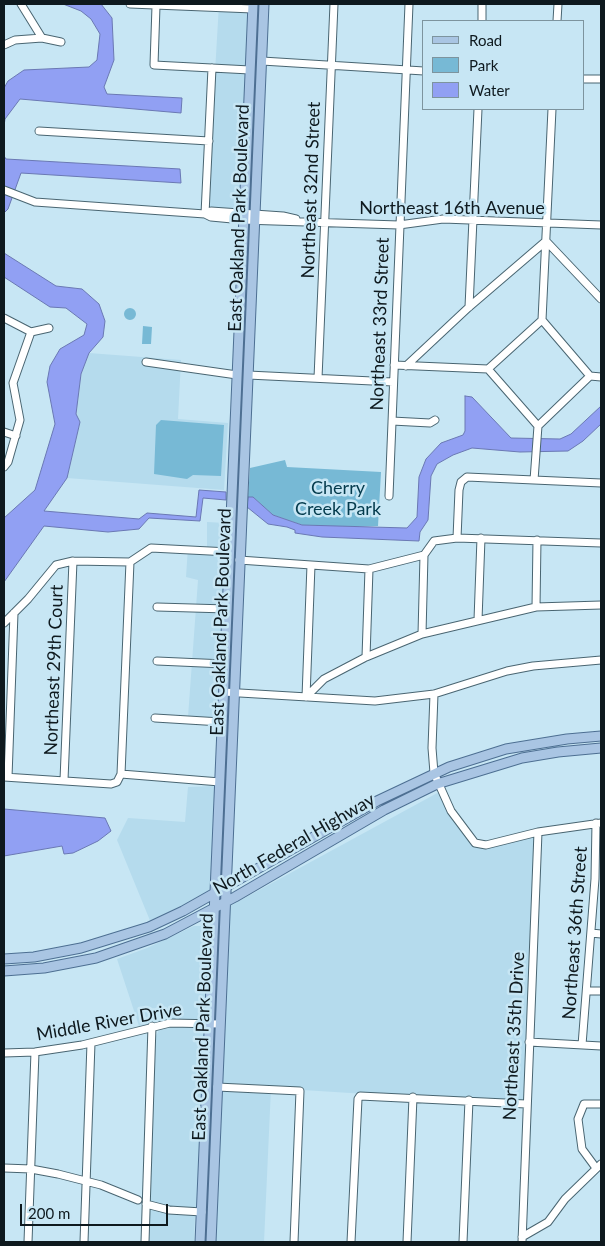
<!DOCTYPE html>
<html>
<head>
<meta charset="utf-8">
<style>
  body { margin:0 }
  #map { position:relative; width:605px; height:1246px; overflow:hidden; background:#c7e6f4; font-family:Lato,sans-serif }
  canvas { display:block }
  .frame { position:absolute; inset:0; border:5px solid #0e191e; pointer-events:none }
  .legend { position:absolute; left:422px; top:20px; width:162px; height:90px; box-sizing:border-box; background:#c7e6f4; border:1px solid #7d949e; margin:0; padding:6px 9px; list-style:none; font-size:15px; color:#0e191e }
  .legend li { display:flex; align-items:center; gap:10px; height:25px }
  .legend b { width:25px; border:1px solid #7d949e }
  .scale { position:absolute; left:20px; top:1204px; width:148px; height:22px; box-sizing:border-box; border:2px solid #0e191e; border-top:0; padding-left:6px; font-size:15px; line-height:18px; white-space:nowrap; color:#0e191e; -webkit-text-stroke:4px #c7e6f4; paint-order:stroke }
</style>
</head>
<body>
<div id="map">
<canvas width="605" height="1246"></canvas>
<div class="frame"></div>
<ul class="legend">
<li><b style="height:6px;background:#a9c5e3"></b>Road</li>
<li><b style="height:14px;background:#77b9d5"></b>Park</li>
<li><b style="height:14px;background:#91a0f3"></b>Water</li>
</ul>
<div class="scale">200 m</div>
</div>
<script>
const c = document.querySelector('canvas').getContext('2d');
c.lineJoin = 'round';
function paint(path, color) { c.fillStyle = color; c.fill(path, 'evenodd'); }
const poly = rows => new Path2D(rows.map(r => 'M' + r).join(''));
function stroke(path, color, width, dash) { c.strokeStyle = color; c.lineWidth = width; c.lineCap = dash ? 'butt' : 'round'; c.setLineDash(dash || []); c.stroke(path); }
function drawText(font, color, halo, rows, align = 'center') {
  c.font = font + ' Lato,sans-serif'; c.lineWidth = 5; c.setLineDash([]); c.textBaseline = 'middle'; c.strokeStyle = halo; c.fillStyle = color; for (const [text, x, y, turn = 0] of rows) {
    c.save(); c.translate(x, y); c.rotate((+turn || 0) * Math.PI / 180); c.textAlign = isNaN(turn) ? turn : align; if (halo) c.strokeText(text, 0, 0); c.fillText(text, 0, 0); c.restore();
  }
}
const built = poly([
  [219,4,249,4,241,210,207,209],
  [89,353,181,360,178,419,228,423,224,490,67,478,80,423,76,414,81,374],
  [207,522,226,523,219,719,188,717,198,580,186,577,188,547,207,548],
  [215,786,211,892,151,923,117,840,128,818,185,822,188,787],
  [441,791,460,825,478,848,538,832,525,1104,271,1088,264,1242,212,1242,228,907],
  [194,926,202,926,209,932,205,1021,165,1021,139,1026,117,959,147,948],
  [179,1026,204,1028,197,1209,165,1207,150,1202,155,1038,159,1030],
  [150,1210,195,1216,194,1242,149,1242]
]);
const green = poly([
  '124 314a6 6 0 1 1 12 0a6 6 0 1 1-12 0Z',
  [143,326,152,327,151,344,142,344],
  [161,420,224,425,221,476,193,475,187,479,154,474,156,425],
  [285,460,287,467,381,472,378,526,339,527,302,525,273,515,253,497,248,497,250,468]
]);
const water = poly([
  [63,4,101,4,112,18,114,60,104,87,107,94,182,98,181,113,20,99,5,119,4,126,4,88,8,81,24,70,89,67,97,60,100,34,91,19,81,11,63,4],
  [4,156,6,159,180,169,181,183,21,173,8,209,4,213,4,156],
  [4,253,56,286,82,289,99,304,105,321,103,337,89,353,81,374,76,414,80,422,67,478,44,511,139,519,147,513,196,517,199,490,226,492,226,500,203,498,200,521,149,518,139,529,108,532,44,526,4,582,4,518,35,490,55,424,47,382,50,366,60,349,84,335,87,324,66,308,50,307,4,277,4,253],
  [465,396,472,397,511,438,560,439,571,434,601,406,601,424,583,441,568,451,520,452,472,448,453,455,437,464,431,476,428,520,420,532,419,541,322,537,295,533,295,530,287,527,268,524,247,507,248,497,253,497,273,515,302,525,407,528,417,517,419,477,426,459,441,443,463,435,465,431,465,396],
  [4,809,105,818,111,831,98,841,73,853,64,854,62,846,4,856,4,809]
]);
const minor = poly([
  [21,4,42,38],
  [130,4,253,9],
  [156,6,154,65,250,70],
  [482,21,482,4],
  [557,21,558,4],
  [4,45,15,40,42,38,61,42],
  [262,61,424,71],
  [584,79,601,79],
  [39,131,209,141],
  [4,190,35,202,205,214,211,217,243,220,399,225,443,219,601,225],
  [205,214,212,68],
  [205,214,211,211,283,216,296,219],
  [469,307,478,109],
  [4,318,31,332],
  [542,320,552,109],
  [146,362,237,375],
  [394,365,488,369,542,320,590,376,601,377],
  [406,366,469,307,546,241,601,299],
  [488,369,538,426,590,376],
  [248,375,393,382],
  [318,378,334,4],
  [392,421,430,423,435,420],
  [4,432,16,436],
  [4,467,8,462,20,420,13,383,31,332,49,328],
  [534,480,538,426],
  [389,496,409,4],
  [457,538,459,490,461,482,467,477,601,483],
  [424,555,434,541,457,538,601,543],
  [239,560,369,569,424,555],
  [157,607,227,609],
  [536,607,537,540],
  [478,620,481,538],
  [4,623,28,599,56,565,73,561,130,562,151,548,229,552],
  [422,634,424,555],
  [366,657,369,569],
  [157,661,225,664],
  [223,692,375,701,434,694,507,671,533,666,601,660],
  [434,694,432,748,434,773,451,811,475,843,486,845,538,832,601,823],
  [306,697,324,679,366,657,422,634,536,607,601,605],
  [306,697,311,565],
  [155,718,221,722],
  [121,774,130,562],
  [4,777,111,784,117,782,121,774,220,782],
  [8,777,14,613],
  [64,780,73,561],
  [591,933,601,934],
  [588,991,601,991],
  [529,1042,601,1046],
  [582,1045,595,879,596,823],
  [4,1053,35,1052,82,1045,170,1023,220,1024],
  [217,1087,300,1091,294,1242],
  [4,1168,31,1169,58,1174,101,1185,138,1200],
  [596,1168,582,1149,578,1119,584,1104,601,1104],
  [146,1204,169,1210,202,1212],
  [522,1237,548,1222,565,1199,601,1164],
  [28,1242,35,1052],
  [84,1242,91,1043],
  [145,1242,152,1026],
  [351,1242,358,1099,360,1096,526,1104],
  [407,1242,413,1097],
  [463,1242,469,1100],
  [522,1242,538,832]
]);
const major = poly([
  [4,959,34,957,81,948,149,927,183,911,377,801,449,767,506,749,567,739,601,736],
  [4,971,44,968,96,958,165,934,235,897,384,810,437,784,522,758,558,752,601,748],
  [200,1242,253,4],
  [211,1242,264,4]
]);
const streetNames = [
  ["Northeast 32nd Street",311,190,-88],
  ["Northeast 16th Avenue",452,208],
  ["East Oakland Park Boulevard",239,218,-88],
  ["Northeast 33rd Street",380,324,-88],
  ["East Oakland Park Boulevard",221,622,-88],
  ["Northeast 29th Court",54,670,-88],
  ["North Federal Highway",294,844,-30],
  ["Northeast 36th Street",575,933,-86],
  ["Middle River Drive",109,1022,-10],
  ["East Oakland Park Boulevard",203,1027,-88],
  ["Northeast 35th Drive",514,1036,-87]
];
const parkNames = [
  ["Cherry",338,488],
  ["Creek Park",338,509]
];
paint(built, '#b5dbed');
paint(green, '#77b9d5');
paint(water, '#91a0f3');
stroke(water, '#6a78b3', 1);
stroke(minor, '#496571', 9);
stroke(major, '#4d6f92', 11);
stroke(minor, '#fff', 7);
stroke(major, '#a9c5e3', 9);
drawText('18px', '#0e191e', '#c7e6f4', streetNames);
drawText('18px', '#033a4c', '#c7e6f4', parkNames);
</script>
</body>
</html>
